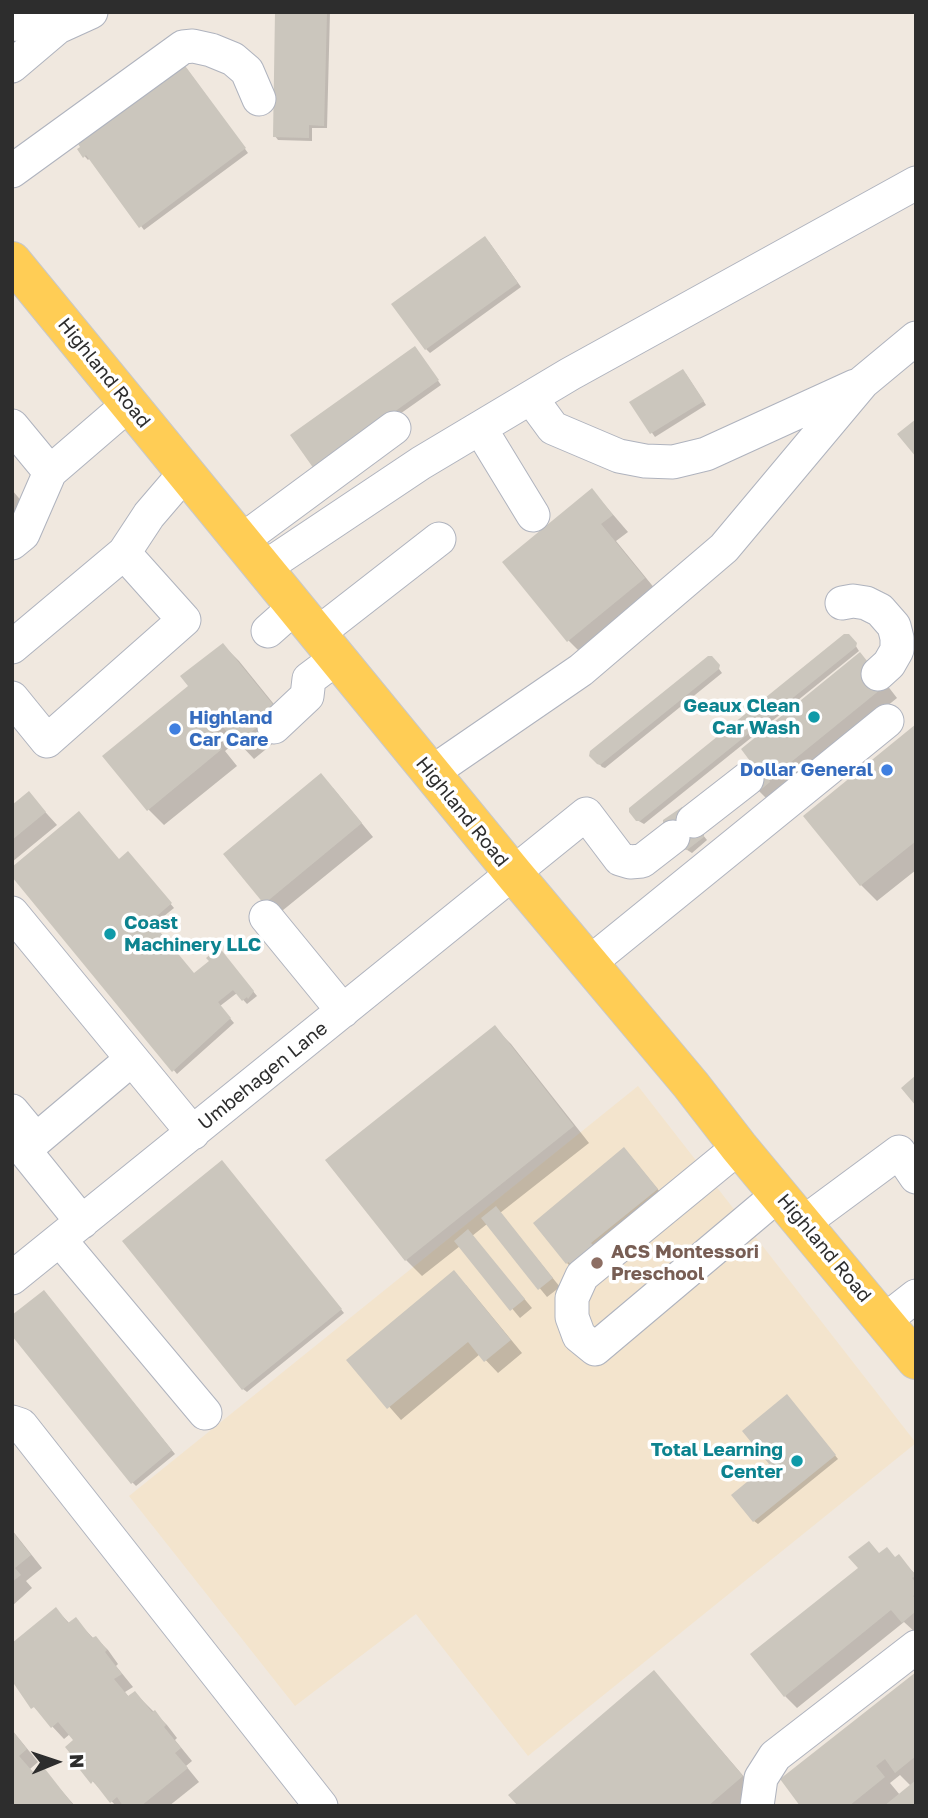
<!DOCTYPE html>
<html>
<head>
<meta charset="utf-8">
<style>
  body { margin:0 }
  #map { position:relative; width:928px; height:1818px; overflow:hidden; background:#f0e8df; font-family:"Golos Text",sans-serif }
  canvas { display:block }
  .frame { position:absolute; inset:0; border:14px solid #2d2d2d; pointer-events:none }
  .north { position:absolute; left:21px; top:1727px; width:70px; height:70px; -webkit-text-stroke:5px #fff; paint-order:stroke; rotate:88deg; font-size:19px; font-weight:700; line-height:28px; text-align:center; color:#2d2d2d }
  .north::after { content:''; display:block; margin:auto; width:24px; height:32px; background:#2d2d2d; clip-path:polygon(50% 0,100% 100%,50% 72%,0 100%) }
</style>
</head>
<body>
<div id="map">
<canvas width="928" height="1818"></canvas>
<div class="frame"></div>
<div class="north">N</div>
</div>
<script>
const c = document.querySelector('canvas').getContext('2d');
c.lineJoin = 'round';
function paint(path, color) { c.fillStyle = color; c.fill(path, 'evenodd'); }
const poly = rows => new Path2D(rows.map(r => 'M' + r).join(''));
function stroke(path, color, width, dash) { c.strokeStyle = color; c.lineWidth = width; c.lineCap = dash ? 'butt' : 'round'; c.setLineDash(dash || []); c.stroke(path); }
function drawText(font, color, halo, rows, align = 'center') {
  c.font = font + ' "Golos Text",sans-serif'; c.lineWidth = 7; c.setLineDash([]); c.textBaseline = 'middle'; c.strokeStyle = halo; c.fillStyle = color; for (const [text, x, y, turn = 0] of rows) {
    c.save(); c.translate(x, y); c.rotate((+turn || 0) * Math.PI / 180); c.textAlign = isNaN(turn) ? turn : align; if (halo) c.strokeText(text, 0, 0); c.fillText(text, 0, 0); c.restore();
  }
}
const education = poly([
  [638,1086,916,1443,528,1756,416,1614,295,1706,129,1496]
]);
const shadow = poly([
  [277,12,330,12,327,128,312,128,312,141,278,140,275,136],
  [187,69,248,153,144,230,90,158,88,160,79,150],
  [489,242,521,287,430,353,426,349],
  [418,352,441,385,319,471],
  [686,374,706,405,655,437,631,403],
  [12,490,24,504,12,513],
  [592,490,628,532,616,541,660,595,585,657,569,641,504,562],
  [852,640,859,651,644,824,637,820],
  [223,645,239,661,290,724,282,736,254,759,237,741,225,751,237,766,164,825,148,809,191,686],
  [711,658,722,673,605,768,602,767,591,755],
  [873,667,897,698,780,793,771,803,759,791],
  [916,726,916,870,877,901,861,885],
  [333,788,373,837,277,915,265,903],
  [29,794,57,825,12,862,12,808],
  [685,813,707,840,692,853,684,848],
  [132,857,174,908,153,925,194,975,222,953,257,996,247,1004,237,993,220,1006,234,1023,177,1074,12,875,119,861],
  [495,1028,511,1044,589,1143,500,1213,560,1287,547,1297,487,1224,472,1236,532,1308,520,1318,460,1246,422,1276,406,1260],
  [632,1158,665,1198,575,1271,567,1263],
  [226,1166,344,1313,247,1392,243,1389],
  [466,1285,522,1353,498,1373,480,1354,401,1420,348,1360],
  [47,1296,175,1454,136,1486,132,1482],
  [790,1400,838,1459,758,1524,754,1521],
  [12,1530,42,1568,26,1581,32,1588,12,1606],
  [880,1555,896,1559,899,1557,916,1575,916,1633,904,1622,797,1708,785,1696],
  [56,1609,70,1624,76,1620,94,1639,96,1638,108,1650,118,1664,116,1666,133,1687,125,1692,129,1697,135,1693,167,1725,177,1738,175,1740,192,1761,186,1766,199,1782,169,1806,116,1806,82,1770,84,1768,75,1741,70,1734,64,1739,23,1695],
  [654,1672,758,1793,743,1806,520,1806],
  [916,1674,916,1806,802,1806],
  [900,1775,911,1786,900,1795,890,1783],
  [12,1730,38,1762,30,1769,34,1773,41,1767,75,1806,12,1806]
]);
const building = poly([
  [275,12,327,12,324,126,309,125,309,138,273,137],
  [183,63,246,148,139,228,86,155,83,158,77,149,80,147,77,142],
  [485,236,518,283,425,350,391,304],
  [415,346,439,380,314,469,290,435],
  [683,369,704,401,650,434,629,402],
  [916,419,916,457,897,434],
  [592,488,613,515,601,524,645,578,567,642,502,562],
  [844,634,849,634,857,643,856,647,640,821,636,821,629,812,629,808],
  [223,643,275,707,267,719,237,744,221,725,210,734,222,749,147,811,102,756,188,686,180,676],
  [860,652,886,685,769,780,770,782,758,792,740,770,750,761,741,749],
  [708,656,712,656,720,665,719,669,600,765,597,764,589,756,590,751],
  [916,724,916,841,860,886,803,816],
  [321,773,362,823,264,904,223,854],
  [29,791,46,812,12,840,12,805],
  [682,807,704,834,704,837,687,850,683,849,663,824,663,820],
  [79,811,119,859,128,851,172,903,151,921,194,973,209,961,206,958,219,947,254,991,248,999,247,997,242,1001,233,990,218,1002,231,1018,172,1072,12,877,12,867],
  [495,1025,574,1126,405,1261,325,1160],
  [916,1075,916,1106,901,1088],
  [624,1147,658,1189,591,1243,596,1248,573,1266,568,1262,566,1264,533,1223],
  [222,1160,342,1309,242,1390,122,1241],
  [496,1206,553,1278,538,1290,481,1218],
  [468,1229,525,1299,510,1311,454,1241],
  [454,1270,511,1340,484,1362,468,1342,387,1409,346,1360],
  [44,1290,172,1450,131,1484,12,1336,12,1315],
  [787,1394,836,1455,753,1522,731,1495,769,1464,742,1431],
  [12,1531,31,1555,15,1568,21,1575,12,1582],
  [869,1541,879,1553,887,1547,895,1557,899,1554,916,1576,912,1578,916,1583,916,1593,913,1596,916,1600,916,1611,902,1623,891,1610,784,1697,750,1654,858,1568,848,1557],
  [56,1607,68,1623,76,1617,92,1638,96,1636,107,1650,105,1652,122,1674,114,1679,128,1696,135,1691,152,1712,155,1710,166,1725,164,1727,181,1748,175,1753,188,1768,141,1806,123,1806,117,1797,110,1803,93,1781,91,1784,80,1770,82,1768,65,1747,73,1740,58,1722,51,1728,34,1707,31,1709,12,1681,12,1643],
  [654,1670,743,1776,708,1806,518,1806,508,1795],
  [916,1672,916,1756,895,1773,885,1759,876,1766,885,1777,849,1806,800,1806,780,1779],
  [12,1730,27,1749,19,1756,33,1772,42,1765,74,1806,12,1806],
  [916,1780,916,1806,884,1806]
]);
const minor = poly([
  [12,24,58,27,63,18],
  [12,66,58,27,91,12],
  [12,171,183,47,193,46,211,50,233,59,247,71,259,99],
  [531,398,553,428,619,456,645,461,673,462,706,454,855,386],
  [12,426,50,472],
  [480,428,533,515],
  [241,541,394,428],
  [12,543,23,534,50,472,129,404],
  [264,568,421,463,570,374,916,183],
  [842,603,853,601,866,603,880,610,894,626,897,638,897,650,889,664,878,674],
  [268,631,295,607],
  [317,634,439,539],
  [12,647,124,553,149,515,185,473],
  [12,698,47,741,184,620,124,553],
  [274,727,307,696,309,679,337,658],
  [431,773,581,670,724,548,863,382,916,338],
  [693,821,747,779],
  [12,913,193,1133],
  [266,917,343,1011],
  [588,964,887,721],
  [12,1111,36,1140,24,1150,82,1222],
  [36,1140,132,1059],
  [739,1147,582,1276,572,1298,572,1317,579,1336,595,1349,779,1194],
  [803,1223,899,1152,916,1177],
  [60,1240,205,1413],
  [12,1278,586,814,620,859,630,862,642,861,673,837],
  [884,1321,916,1296],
  [12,1422,21,1425,321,1806],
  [757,1806,761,1778,775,1756,916,1647]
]);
const major = poly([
  [12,261,514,874,691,1085,739,1147,916,1360]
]);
const markers = [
  [814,717,7,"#0f9aa8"],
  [175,729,7,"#3f7fe0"],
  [887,770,7,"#3f7fe0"],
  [110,934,7,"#0f9aa8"],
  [597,1263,7,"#8d6e63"],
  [797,1461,7,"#0f9aa8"]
];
const streetNames = [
  ["Highland Road",104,373,51],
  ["Highland Road",462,812,51],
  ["Umbehagen Lane",263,1076,-39],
  ["Highland Road",824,1248,50]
];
const cultureNames = [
  ["Geaux Clean",800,706],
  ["Car Wash",800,728],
  ["Coast",124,923,"left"],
  ["Machinery LLC",124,945,"left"],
  ["Total Learning",783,1450],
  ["Center",783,1472]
];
const shopNames = [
  ["Highland",189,718],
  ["Car Care",189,740],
  ["Dollar General",873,770,"right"]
];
const educationNames = [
  ["ACS Montessori",611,1252],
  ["Preschool",611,1274]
];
paint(education, '#f3e4cd');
paint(shadow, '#0003');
paint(building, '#cbc6bd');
stroke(minor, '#afb3be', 35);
stroke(major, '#c8c8c8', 40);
stroke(minor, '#fff', 33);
stroke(major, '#ffcd55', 38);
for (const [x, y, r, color] of markers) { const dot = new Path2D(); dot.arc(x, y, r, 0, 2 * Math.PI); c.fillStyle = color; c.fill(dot); stroke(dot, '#fff', 2.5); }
drawText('19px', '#2d2d2d', '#fff', streetNames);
drawText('bold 19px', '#0d838f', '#fff', cultureNames, 'right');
drawText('bold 19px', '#366cbe', '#fff', shopNames, 'left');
drawText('bold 19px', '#785e54', '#fff', educationNames, 'left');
</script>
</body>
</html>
